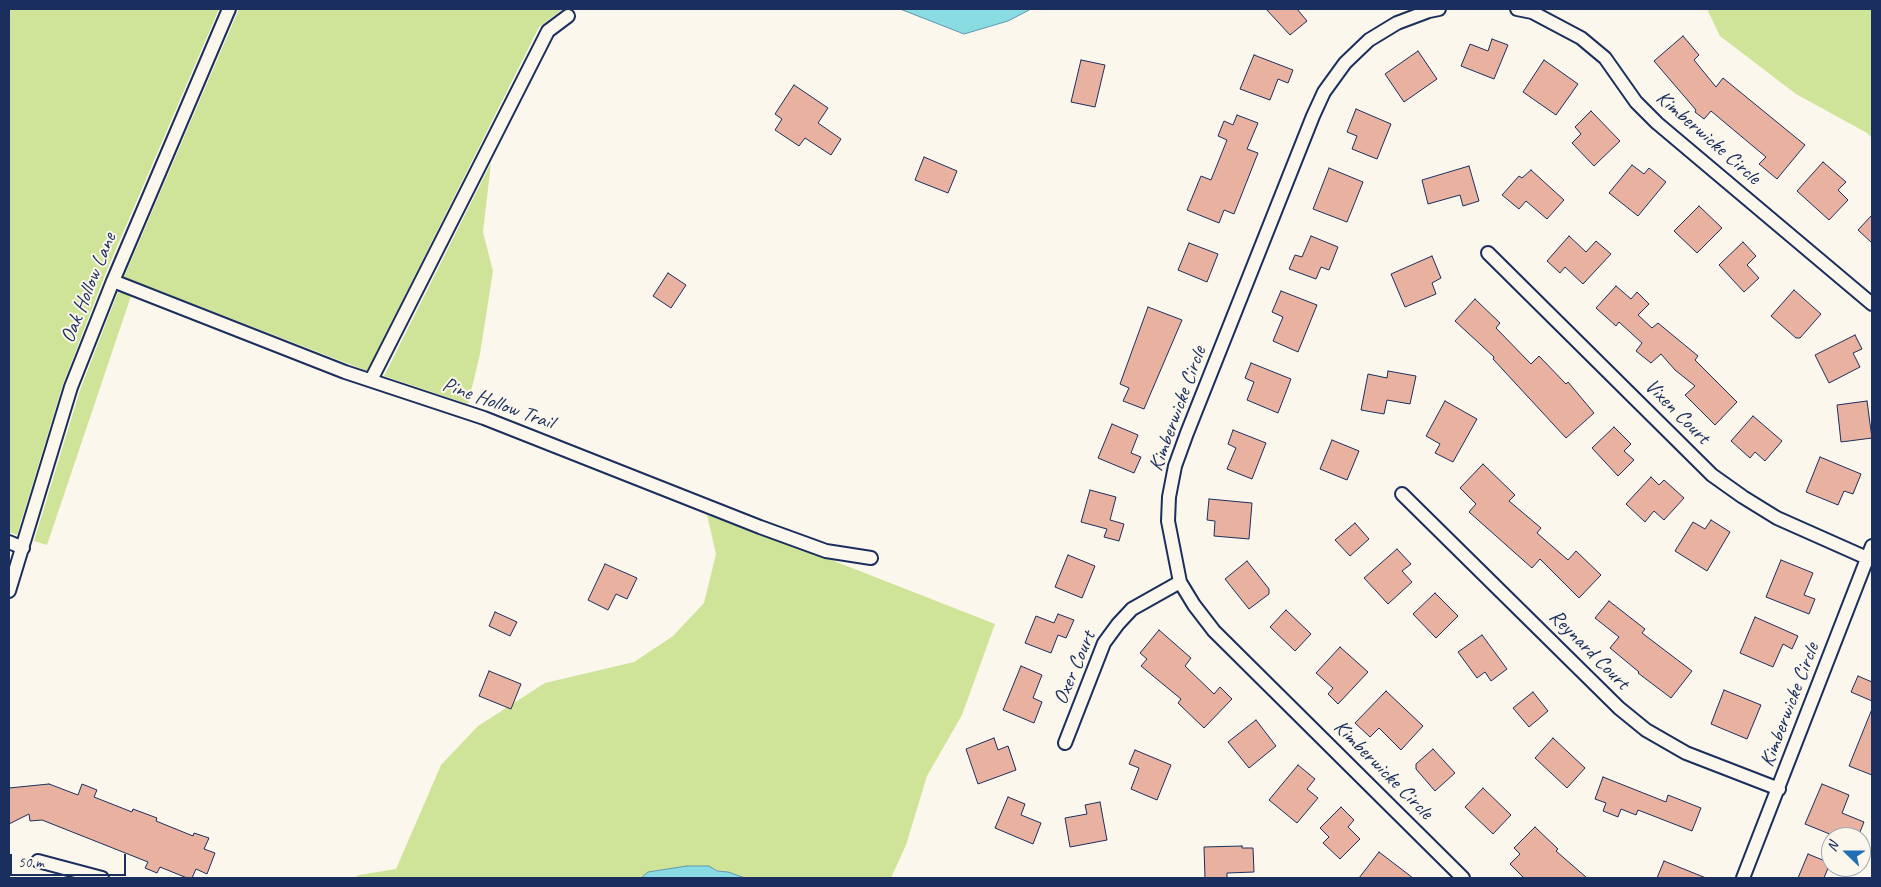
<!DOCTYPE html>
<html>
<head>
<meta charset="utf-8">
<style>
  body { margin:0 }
  #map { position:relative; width:1881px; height:887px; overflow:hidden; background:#fbf7ec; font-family:Caveat,sans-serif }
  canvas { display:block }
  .frame { position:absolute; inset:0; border:10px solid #1b2f5e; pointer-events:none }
  .north { position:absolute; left:1821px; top:827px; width:50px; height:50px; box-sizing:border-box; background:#fbf7ec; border:1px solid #a1a7b3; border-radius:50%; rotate:292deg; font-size:14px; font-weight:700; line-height:20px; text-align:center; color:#1b2f5e }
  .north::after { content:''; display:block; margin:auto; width:18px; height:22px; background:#1f6fb2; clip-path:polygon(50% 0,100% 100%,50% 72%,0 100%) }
  .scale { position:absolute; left:10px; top:854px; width:116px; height:22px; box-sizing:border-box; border:2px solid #1b2f5e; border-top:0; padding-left:6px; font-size:15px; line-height:18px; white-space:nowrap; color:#1b2f5e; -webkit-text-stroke:4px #fbf7ec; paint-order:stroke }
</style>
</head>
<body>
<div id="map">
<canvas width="1881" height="887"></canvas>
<div class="frame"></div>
<div class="north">N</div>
<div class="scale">50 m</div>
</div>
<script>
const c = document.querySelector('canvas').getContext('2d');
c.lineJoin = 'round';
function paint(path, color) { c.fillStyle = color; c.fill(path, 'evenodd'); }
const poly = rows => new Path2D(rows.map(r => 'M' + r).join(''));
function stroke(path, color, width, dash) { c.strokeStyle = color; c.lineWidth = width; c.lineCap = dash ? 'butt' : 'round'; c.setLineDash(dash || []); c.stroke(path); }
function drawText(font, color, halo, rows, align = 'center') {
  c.font = font + ' Caveat,sans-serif'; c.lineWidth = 4; c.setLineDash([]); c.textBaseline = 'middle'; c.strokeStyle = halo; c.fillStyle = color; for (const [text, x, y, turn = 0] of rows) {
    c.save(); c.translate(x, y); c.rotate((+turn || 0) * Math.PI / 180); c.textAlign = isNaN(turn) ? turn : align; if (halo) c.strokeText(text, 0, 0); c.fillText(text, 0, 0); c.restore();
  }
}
const green = poly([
  [9,9,219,9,107,270,63,384,17,535,9,532],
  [239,9,563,9,539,27,367,371,124,277],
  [1707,9,1872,9,1872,138,1867,133,1796,94,1720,36],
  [491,163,483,232,493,271,480,354,468,404,384,376],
  [118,292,131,296,47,545,34,541,80,390],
  [707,515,829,559,995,624,962,715,927,776,906,845,891,878,745,878,728,872,717,871,709,866,687,866,648,872,641,878,354,878,359,875,396,869,441,765,478,726,545,683,634,662,673,636,704,603,716,554]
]);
const water = poly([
  [900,9,1031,9,1008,21,964,34,900,9],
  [687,866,709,866,717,871,728,872,745,878,641,878,648,872,687,866]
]);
const building = poly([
  [1266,9,1297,9,1307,21,1290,35,1266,9],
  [1683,36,1699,55,1694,60,1716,87,1723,78,1805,145,1777,179,1759,164,1766,157,1711,111,1704,119,1695,112,1696,110,1654,61,1683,36],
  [1492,39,1508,45,1494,79,1461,66,1470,44,1488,51,1492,39],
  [1418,51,1437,79,1404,102,1385,74,1418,51],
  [1254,55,1293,70,1288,83,1278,79,1270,100,1240,89,1254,55],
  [1081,60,1105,65,1095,107,1071,102,1081,60],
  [1544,60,1578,84,1556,115,1523,92,1544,60],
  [794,85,828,108,818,123,841,139,831,155,805,138,799,146,775,130,782,119,775,114,794,85],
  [1356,109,1391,124,1377,159,1352,149,1357,136,1347,132,1356,109],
  [1591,111,1620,141,1594,166,1572,143,1581,134,1575,127,1591,111],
  [1237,115,1258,123,1247,149,1258,153,1234,214,1224,210,1219,223,1187,210,1201,176,1211,180,1227,140,1218,136,1224,121,1233,125,1237,115],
  [924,157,957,171,948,193,915,180,924,157],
  [1823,162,1846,182,1838,190,1848,200,1829,220,1797,191,1823,162],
  [1632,165,1644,174,1649,168,1666,182,1638,216,1609,193,1632,165],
  [1469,166,1479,201,1463,206,1460,195,1428,204,1422,180,1469,166],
  [1329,168,1363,182,1347,222,1313,209,1329,168],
  [1531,170,1564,200,1547,219,1526,201,1519,209,1502,195,1519,176,1522,178,1531,170],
  [1699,206,1722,228,1697,253,1674,231,1699,206],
  [1872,215,1872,243,1858,230,1872,215],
  [1311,236,1338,247,1329,270,1321,267,1316,279,1289,269,1295,255,1302,257,1311,236],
  [1569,236,1586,252,1596,241,1611,254,1583,284,1565,267,1560,273,1547,261,1569,236],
  [1743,242,1756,256,1747,265,1759,278,1744,292,1719,265,1743,242],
  [1189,243,1218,254,1207,282,1178,270,1189,243],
  [1432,256,1441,278,1432,283,1436,294,1405,307,1391,274,1432,256],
  [668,273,686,285,671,308,653,296,668,273],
  [1616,286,1631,299,1637,292,1649,304,1638,315,1652,328,1658,323,1698,356,1695,360,1737,402,1715,425,1685,395,1695,386,1675,370,1661,354,1651,363,1636,351,1642,343,1619,322,1616,326,1596,308,1616,286],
  [1794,290,1821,314,1800,338,1796,338,1771,316,1794,290],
  [1281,291,1317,305,1298,352,1273,341,1283,317,1272,312,1281,291],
  [1475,299,1500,323,1496,328,1531,364,1539,356,1566,384,1568,382,1594,413,1566,438,1493,359,1494,357,1455,321,1475,299],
  [1148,307,1182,320,1144,409,1123,401,1129,388,1120,384,1148,307],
  [1855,335,1862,349,1853,353,1860,367,1829,383,1815,355,1855,335],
  [1251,363,1291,379,1278,413,1247,400,1254,382,1245,378,1251,363],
  [1388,371,1416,376,1410,404,1387,400,1384,414,1361,410,1368,374,1387,378,1388,371],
  [1445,401,1477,419,1453,462,1435,453,1440,444,1426,436,1445,401],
  [1867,401,1872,438,1841,442,1837,405,1867,401],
  [1753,416,1782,441,1765,461,1755,452,1750,458,1731,441,1753,416],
  [1112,424,1138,435,1131,453,1141,457,1134,473,1098,458,1112,424],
  [1614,427,1631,444,1624,451,1634,460,1618,476,1592,448,1614,427],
  [1233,430,1266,443,1252,479,1227,469,1236,448,1228,444,1233,430],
  [1332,440,1359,451,1347,480,1320,469,1332,440],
  [1820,457,1861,474,1853,494,1844,491,1838,505,1806,492,1820,457],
  [1483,464,1515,495,1509,501,1541,528,1537,533,1568,560,1576,551,1601,575,1579,598,1540,559,1532,568,1469,512,1476,504,1460,488,1483,464],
  [1651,477,1659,485,1664,480,1684,498,1664,520,1654,511,1645,522,1626,504,1651,477],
  [1090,490,1116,497,1110,520,1124,524,1119,541,1104,537,1107,529,1081,522,1090,490],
  [1209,499,1252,503,1249,539,1214,536,1215,521,1207,520,1209,499],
  [1711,520,1730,532,1707,571,1675,551,1693,522,1705,529,1711,520],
  [1355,523,1369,539,1350,556,1335,540,1355,523],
  [1397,549,1411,564,1402,571,1412,582,1388,604,1364,578,1397,549],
  [1068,555,1095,566,1082,598,1055,587,1068,555],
  [1781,560,1813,573,1804,595,1815,599,1809,614,1766,597,1781,560],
  [1247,561,1269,589,1269,594,1249,609,1225,579,1247,561],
  [605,564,637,578,627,599,616,594,608,610,588,600,605,564],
  [1435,593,1458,616,1436,638,1413,614,1435,593],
  [1609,601,1645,629,1642,633,1692,671,1671,698,1638,673,1639,672,1610,648,1619,637,1595,618,1609,601],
  [1286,610,1311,634,1295,651,1270,627,1286,610],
  [495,612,517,622,510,636,489,626,495,612],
  [1058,614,1074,620,1066,638,1058,635,1051,653,1025,643,1036,616,1054,623,1058,614],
  [1755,617,1798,636,1792,649,1783,644,1773,667,1740,653,1755,617],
  [1159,630,1191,658,1185,666,1214,694,1220,687,1232,699,1204,728,1178,703,1181,699,1141,666,1147,659,1140,653,1159,630],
  [1482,635,1507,669,1491,681,1485,672,1477,678,1458,652,1482,635],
  [1340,647,1368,672,1338,704,1328,694,1333,688,1316,673,1340,647],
  [1021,666,1042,675,1033,698,1042,702,1034,723,1003,710,1021,666],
  [489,671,521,684,511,709,479,696,489,671],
  [1858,676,1872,682,1872,701,1851,692,1858,676],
  [1724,690,1761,705,1747,739,1711,724,1724,690],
  [1386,691,1423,726,1401,750,1379,728,1370,737,1355,723,1386,691],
  [1533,692,1548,711,1529,727,1513,708,1533,692],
  [1872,709,1872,775,1849,766,1872,709],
  [1256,720,1276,746,1249,768,1228,742,1256,720],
  [994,738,998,750,1008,746,1016,770,978,784,966,749,994,738],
  [1553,738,1585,768,1567,788,1535,758,1553,738],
  [1433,749,1455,773,1435,791,1416,769,1416,764,1433,749],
  [1135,750,1171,765,1157,800,1131,789,1139,768,1129,764,1135,750],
  [1298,765,1315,779,1307,789,1318,798,1297,823,1269,800,1298,765],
  [1603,777,1666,802,1668,795,1701,808,1692,831,1638,810,1636,815,1621,809,1618,817,1603,811,1606,803,1595,799,1603,777],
  [49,784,78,795,82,784,97,790,94,797,132,812,133,809,157,818,156,821,193,836,194,833,209,838,204,849,215,853,207,874,196,869,192,878,187,878,160,867,157,873,145,868,148,862,42,820,30,821,29,814,9,824,9,788,49,784],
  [1822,784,1849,795,1842,813,1864,822,1858,837,1837,837,1805,824,1822,784],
  [1483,788,1511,815,1493,834,1465,807,1483,788],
  [1008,797,1025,804,1021,815,1041,823,1033,844,995,828,1008,797],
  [1100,802,1107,840,1070,847,1065,818,1087,814,1085,805,1100,802],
  [1341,807,1354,820,1348,827,1360,839,1340,859,1323,843,1329,837,1320,828,1341,807],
  [1535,827,1558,849,1556,851,1587,878,1524,878,1510,864,1520,854,1514,848,1535,827],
  [1242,846,1242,848,1253,848,1254,872,1227,873,1227,878,1205,878,1204,847,1242,846],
  [1379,852,1413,878,1359,878,1379,852],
  [1808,854,1830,863,1824,878,1798,878,1808,854],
  [1664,861,1706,878,1657,878,1664,861]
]);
const minor = poly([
  [1439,9,1429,11,1397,23,1369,40,1345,63,1324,92,1313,116,1187,433,1175,466,1169,497,1168,521,1180,582,1194,605,1214,631,1463,878],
  [1517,9,1532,12,1581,38,1605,58,1636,102,1657,123,1872,304],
  [1488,253,1712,475,1743,497,1777,518,1867,558],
  [113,281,345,372,484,418,760,527,826,551,871,558],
  [371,380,548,31,568,16],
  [1402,494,1619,708,1646,730,1686,753,1779,789],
  [9,542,23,548],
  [9,591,71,387,113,281,229,9],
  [1065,743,1104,643,1118,624,1132,609,1180,582],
  [38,861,102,878],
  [1743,878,1872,546]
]);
const streetNames = [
  ["Kimberwicke Circle",1708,138,41],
  ["Oak Hollow Lane",89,288,-68],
  ["Pine Hollow Trail",498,404,20],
  ["Kimberwicke Circle",1178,409,-70],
  ["Vixen Court",1677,412,45],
  ["Reynard Court",1589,650,45],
  ["Oxer Court",1075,668,-67],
  ["Kimberwicke Circle",1790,705,-69],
  ["Kimberwicke Circle",1383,770,45]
];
paint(green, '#d0e499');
paint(water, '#8adce3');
stroke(water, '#5e97ae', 1);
paint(building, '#e9b1a0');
stroke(building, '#1b2f5e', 1);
stroke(minor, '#1b2f5e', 16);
stroke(minor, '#fbf7ec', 12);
drawText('21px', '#1b2f5e', '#fbf7ec', streetNames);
</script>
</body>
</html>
